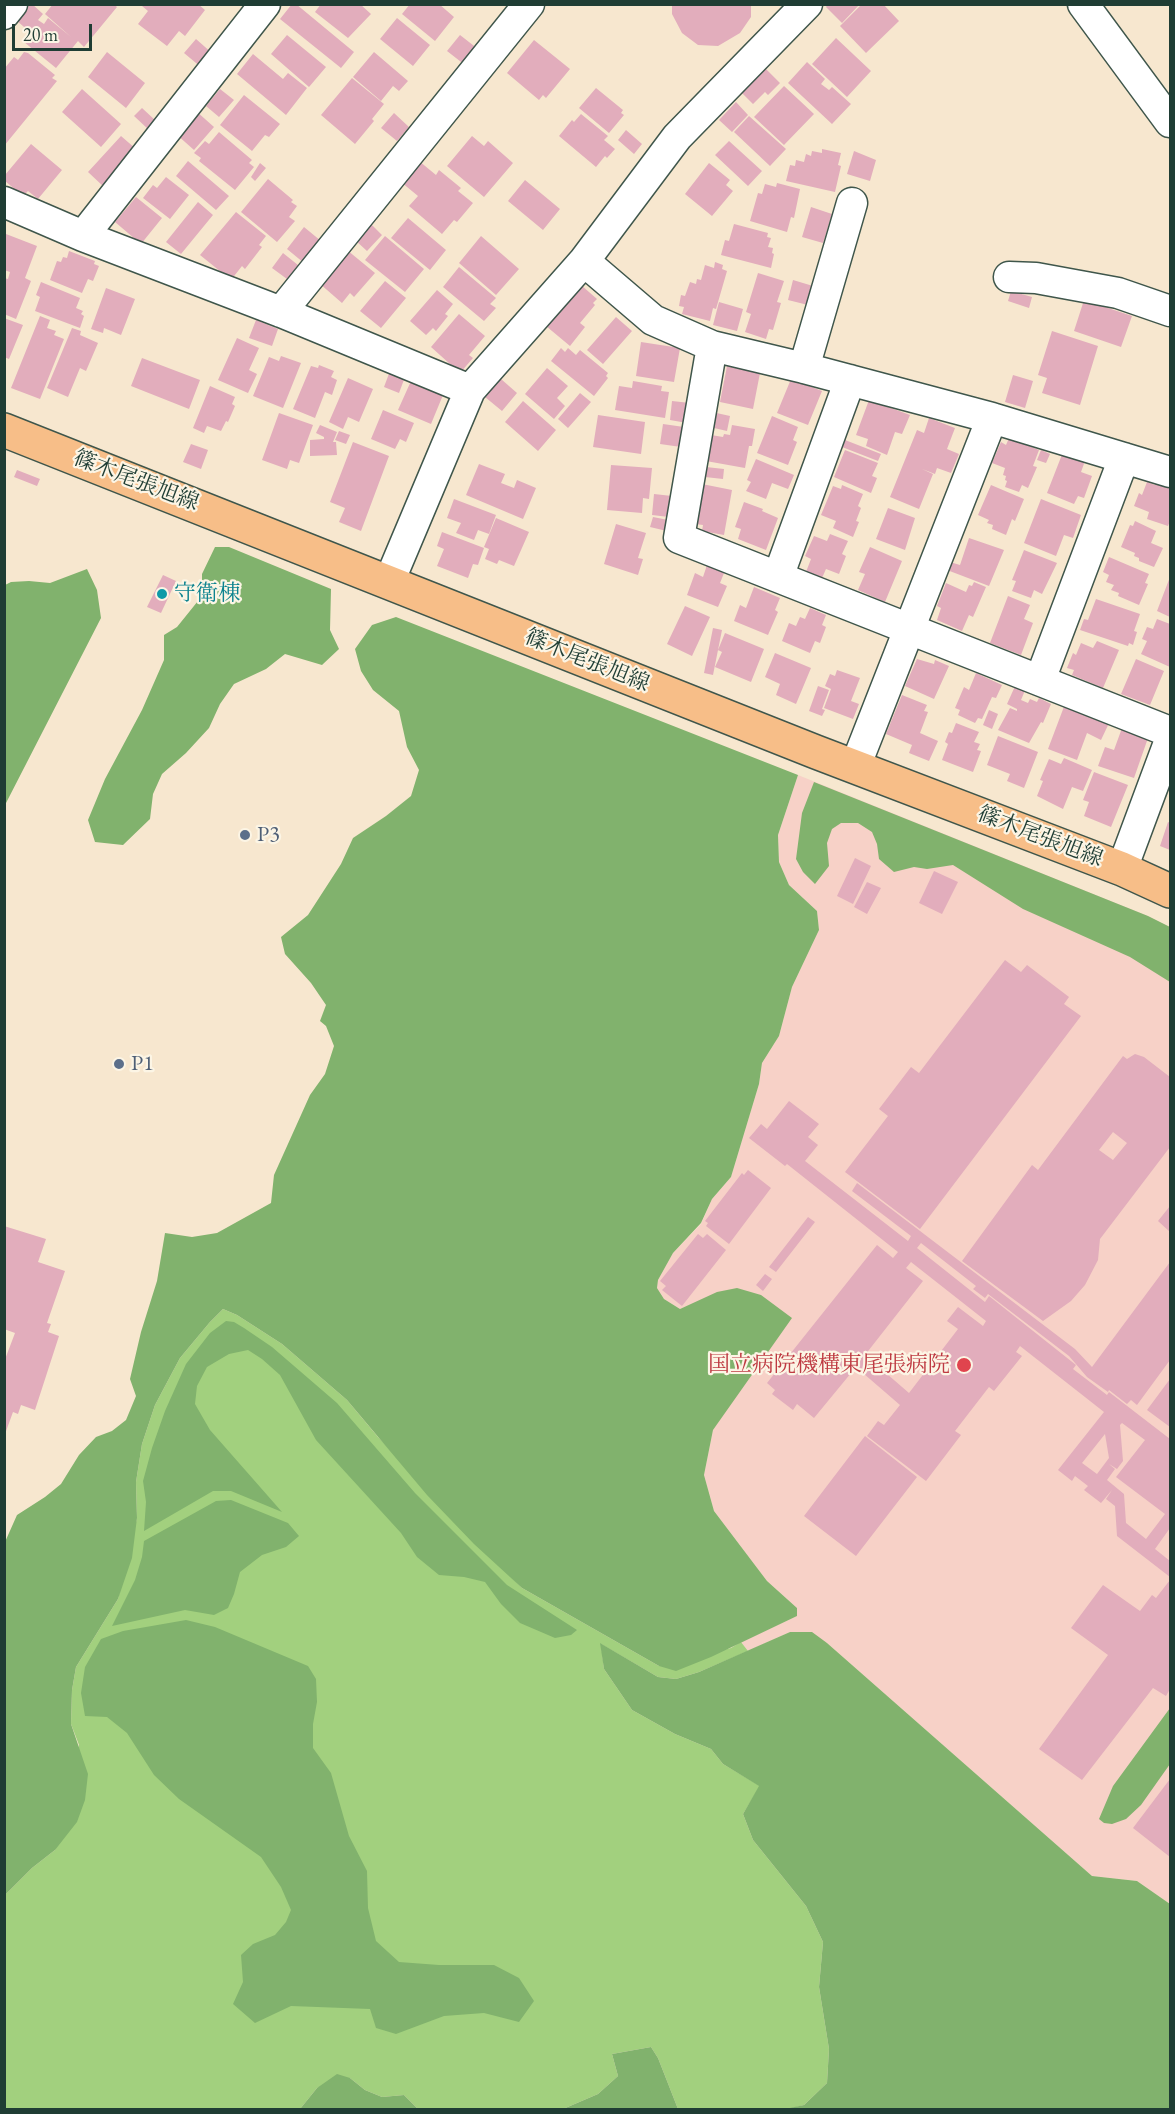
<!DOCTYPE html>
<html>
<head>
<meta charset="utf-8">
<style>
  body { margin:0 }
  #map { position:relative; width:1175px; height:2114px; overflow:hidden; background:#f7e7cf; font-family:"EB Garamond",serif }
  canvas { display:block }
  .frame { position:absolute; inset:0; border:6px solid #1f3d34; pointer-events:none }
  .scale { position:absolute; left:12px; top:24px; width:80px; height:27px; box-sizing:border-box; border:3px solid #1f3d34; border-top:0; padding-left:8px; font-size:18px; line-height:21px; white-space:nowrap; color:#1f3d34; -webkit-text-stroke:4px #fcf5e5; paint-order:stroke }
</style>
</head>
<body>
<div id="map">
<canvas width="1175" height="2114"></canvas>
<div class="frame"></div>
<div class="scale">20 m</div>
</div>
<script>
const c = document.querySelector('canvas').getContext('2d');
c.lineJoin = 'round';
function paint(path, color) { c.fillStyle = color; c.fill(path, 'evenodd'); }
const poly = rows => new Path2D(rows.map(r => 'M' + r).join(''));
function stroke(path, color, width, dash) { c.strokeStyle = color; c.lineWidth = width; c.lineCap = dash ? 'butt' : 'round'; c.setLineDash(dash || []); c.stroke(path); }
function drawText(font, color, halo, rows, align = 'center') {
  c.font = font + ' "EB Garamond","Noto Serif JP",serif'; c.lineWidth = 4.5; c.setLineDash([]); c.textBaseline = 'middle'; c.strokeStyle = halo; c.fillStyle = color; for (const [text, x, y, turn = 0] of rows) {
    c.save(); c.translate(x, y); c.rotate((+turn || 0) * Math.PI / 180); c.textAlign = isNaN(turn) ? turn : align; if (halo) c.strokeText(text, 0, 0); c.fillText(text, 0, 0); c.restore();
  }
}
const built = poly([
  [798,775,1148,916,1170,927,1170,1904,1137,1881,1092,1876,827,1643,790,1632,748,1651,741,1642,797,1616,797,1608,767,1581,714,1511,704,1475,713,1430,725,1411,693,1304,680,1309,664,1299,657,1288,658,1280,673,1253,701,1224,712,1199,731,1177,759,1084,762,1063,779,1036,792,987,819,930,817,911,789,885,779,862,778,835]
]);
const green = poly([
  [223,1309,237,1315,282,1344,347,1400,378,1437,522,1588,659,1666,731,1648,741,1642,748,1651,699,1672,676,1679,658,1677,601,1644,604,1669,632,1710,675,1734,711,1749,723,1764,760,1786,743,1814,753,1840,806,1906,823,1942,819,1987,829,2049,827,2083,804,2105,785,2110,678,2109,658,2058,651,2047,612,2054,618,2076,598,2094,563,2109,418,2109,404,2095,382,2097,365,2090,350,2078,317,2088,300,2109,5,2110,5,1895,32,1868,55,1850,79,1745,71,1724,72,1690,76,1667,118,1599,137,1518,136,1482,142,1444,155,1405,180,1358,210,1322]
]);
const forest = poly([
  [215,547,229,547,331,589,330,630,339,649,322,665,285,654,266,669,234,684,220,704,209,728,186,753,162,774,153,794,150,819,123,845,95,842,88,820,105,779,142,710,164,660,164,635,177,627,202,596,202,574],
  [87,569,97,590,101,618,5,805,5,585,11,582,29,581,50,583],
  [396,617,798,775,778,835,779,862,789,885,817,911,819,930,792,987,779,1036,762,1063,759,1084,731,1177,712,1199,701,1223,673,1253,658,1280,657,1288,664,1299,680,1309,717,1292,737,1288,761,1295,792,1318,713,1430,704,1475,714,1511,767,1581,797,1608,797,1616,711,1657,676,1671,659,1666,522,1588,474,1544,427,1495,347,1400,282,1344,237,1315,223,1309,210,1322,180,1358,155,1405,142,1444,136,1482,137,1518,132,1558,118,1599,76,1667,72,1690,71,1724,88,1774,85,1800,77,1822,55,1850,32,1868,5,1895,5,1542,17,1515,45,1497,61,1484,79,1455,96,1437,112,1431,126,1420,136,1396,130,1379,141,1332,157,1281,165,1233,192,1237,217,1233,271,1203,274,1175,310,1095,325,1074,334,1046,326,1026,320,1021,326,1005,311,983,285,954,281,937,308,915,341,864,353,838,386,816,411,796,419,770,407,747,399,711,373,690,361,671,355,649,372,625],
  [814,782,1148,916,1170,927,1170,982,1130,957,1023,909,953,865,927,869,914,867,894,872,879,859,877,844,872,832,858,823,841,823,832,829,827,843,829,866,815,884,803,872,796,859,802,813],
  [226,1321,234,1322,244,1328,272,1347,337,1403,415,1493,507,1585,577,1630,571,1635,555,1638,520,1623,501,1604,485,1582,464,1577,439,1575,417,1557,401,1533,316,1440,280,1375,262,1359,248,1350,229,1354,207,1367,197,1386,195,1404,210,1430,282,1512,231,1491,213,1491,144,1531,146,1502,143,1481,152,1448,165,1411,186,1364,210,1333],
  [231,1500,288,1523,299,1536,286,1547,262,1555,240,1572,234,1594,228,1608,214,1615,185,1610,112,1626,135,1580,142,1557,144,1541,216,1501],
  [186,1620,215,1627,308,1666,316,1679,317,1702,313,1724,313,1748,331,1773,349,1836,367,1871,368,1908,376,1941,399,1962,439,1965,494,1965,519,1978,534,2001,519,2022,484,2013,444,2016,396,2034,376,2028,370,2009,291,2006,255,2023,233,2004,243,1982,241,1955,253,1944,275,1935,286,1922,291,1910,281,1887,261,1857,179,1799,154,1775,127,1733,107,1717,85,1716,81,1693,85,1667,101,1639,123,1631],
  [790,1632,812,1632,827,1643,1092,1876,1137,1881,1170,1904,1170,2109,785,2109,804,2105,827,2083,829,2049,819,1987,823,1942,806,1906,753,1840,743,1814,759,1786,723,1764,711,1749,675,1734,632,1710,604,1669,600,1643,658,1677,676,1679,699,1672],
  [1170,1708,1170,1764,1141,1805,1126,1819,1112,1824,1104,1823,1099,1819,1113,1786],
  [651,2047,658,2058,678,2109,563,2109,598,2094,618,2076,612,2054],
  [337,2074,350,2078,365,2090,382,2097,404,2095,418,2109,300,2109,317,2088]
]);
const building = poly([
  [28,4,32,4,43,14,38,20,44,24,48,18,71,37,45,14,53,4,114,4,117,7,84,47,78,41,56,68,24,42,31,33,16,20],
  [144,4,198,4,205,10,185,36,179,31,167,46,138,24,148,11,142,6],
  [292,4,296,4,354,52,341,68,280,19],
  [321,4,360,4,371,14,348,38,315,12],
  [410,4,439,4,454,17,435,41,402,14],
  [828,4,860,4,842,23,826,7],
  [862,4,883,4,899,21,866,53,840,26],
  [672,5,751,5,751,17,740,33,718,46,698,45,682,33,672,14],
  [397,18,430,45,413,66,380,39],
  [287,35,326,67,309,87,271,54],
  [460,35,478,49,465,65,447,51],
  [836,38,871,71,847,97,812,64],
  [196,39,213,54,202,68,184,53],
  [534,40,570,69,546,98,543,95,539,100,507,73],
  [24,52,28,53,55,75,52,78,57,81,4,146,4,69,14,57,18,60],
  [107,52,145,83,126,108,88,77],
  [374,52,408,81,399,91,393,86,381,101,353,77],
  [253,54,283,79,288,73,307,88,286,115,237,74],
  [807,62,825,79,821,84,829,90,832,87,851,104,832,124,788,83],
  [766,69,780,83,768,95,765,92,753,104,742,93],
  [352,78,384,104,372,119,374,121,355,144,321,115],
  [784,86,814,114,784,145,754,117],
  [596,88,623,110,621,113,624,115,609,133,579,108],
  [82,89,121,124,101,147,62,112],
  [220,89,234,100,219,117,206,106],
  [244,95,280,124,269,137,265,135,252,151,220,125],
  [736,102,748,115,732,132,719,120],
  [142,108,156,121,149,130,134,116],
  [196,111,214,127,194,150,176,134],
  [394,113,409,127,397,141,381,128],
  [581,114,608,136,604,140,615,149,607,158,605,156,596,167,559,136,572,120,574,122],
  [749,116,786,149,770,166,734,132],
  [626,130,642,144,634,154,618,140],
  [219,132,252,160,249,163,254,167,235,190,199,161,201,158,194,153,205,141,209,144],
  [121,136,136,149,104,187,88,172],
  [472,136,484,146,488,141,513,163,484,197,447,166],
  [729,141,762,171,748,186,715,155],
  [31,144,62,170,38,199,28,191,23,196,5,181,5,175],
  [822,149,841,153,838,165,841,166,835,192,786,181,790,165,795,166,796,160,804,162,806,154,811,156,812,151,822,153],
  [854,151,876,160,870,181,847,174],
  [188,161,229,196,216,210,176,176],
  [419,161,436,175,439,170,461,188,458,191,473,203,457,222,454,220,442,234,409,206,418,196,401,182],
  [260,163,266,168,255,181,251,177],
  [709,163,730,180,726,185,733,191,712,216,685,194],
  [166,177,189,195,170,219,143,198,153,185,157,188],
  [268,179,293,200,291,202,297,206,289,217,295,221,277,242,241,212],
  [525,180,560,209,543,230,508,201],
  [777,183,800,189,794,218,791,217,787,232,750,221,758,193,762,194,765,184,776,187],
  [136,197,162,218,141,244,115,222],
  [198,202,213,215,181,254,166,242],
  [811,207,832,214,823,243,802,237],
  [236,212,266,236,259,245,262,247,245,269,242,266,231,280,200,255],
  [408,218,446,250,430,270,391,238],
  [370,223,382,235,367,251,355,240],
  [734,224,768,233,767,237,771,238,768,247,773,248,772,253,774,254,771,268,721,255,725,240,729,241],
  [304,227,321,241,304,263,287,249],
  [6,234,37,246,25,278,31,281,16,319,4,314,4,278,8,279,10,272,4,270],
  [385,236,424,269,405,292,365,260],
  [481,236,519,269,496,295,459,263],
  [347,250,375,273,354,297,350,293,342,303,319,283],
  [69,251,95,261,94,264,99,266,93,281,88,279,82,293,50,280,57,261,61,262,63,257,67,258],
  [283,253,298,265,287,279,272,268],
  [715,262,723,265,722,269,727,271,716,309,713,308,710,321,682,314,684,307,679,306,681,295,685,296,690,282,696,284,697,279,701,280,705,265,714,268],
  [459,267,496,298,490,304,496,308,484,321,443,287],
  [758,273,784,281,777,302,781,303,773,330,769,329,766,339,745,332,751,314,746,312],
  [793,280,813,286,808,305,788,300],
  [385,281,406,298,381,328,360,311],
  [41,282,80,298,76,308,83,311,81,314,84,316,80,328,35,311,40,297,36,295],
  [581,285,597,299,593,303,595,305,580,323,585,327,570,346,546,326],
  [106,288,135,299,121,335,104,328,103,333,91,329],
  [437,290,453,304,445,314,448,316,436,331,433,328,426,335,410,321],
  [1011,291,1032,297,1029,308,1008,301],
  [1084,300,1132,316,1121,347,1074,331],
  [719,302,743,309,737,331,713,325],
  [459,314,485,336,469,355,473,358,460,373,431,347],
  [40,316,50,320,47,328,56,331,54,335,64,339,40,399,11,388],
  [616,317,632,331,603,364,587,350],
  [4,318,23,325,9,359,4,357],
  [256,320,278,329,272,346,249,338],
  [72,328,81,331,80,335,98,343,86,371,80,368,68,397,47,388],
  [1052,331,1098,346,1080,405,1042,393,1047,378,1038,375],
  [237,338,259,348,249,370,257,374,248,393,218,380],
  [641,342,680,348,674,382,636,376],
  [561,348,565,352,568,348,576,355,580,350,608,373,606,376,608,378,594,396,551,361],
  [281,356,301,363,283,408,253,396,269,357,279,361],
  [142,358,200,380,189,409,131,386],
  [319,365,334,371,331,377,337,380,332,395,325,392,315,418,293,409,311,366,318,368],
  [727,366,760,373,753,409,720,402],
  [547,368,568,386,557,398,565,406,554,419,525,394],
  [390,371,405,377,399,393,384,387],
  [1013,375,1033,381,1025,408,1005,402],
  [348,378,373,389,359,422,348,417,343,429,329,422],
  [501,379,517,393,502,411,485,397],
  [791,379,822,391,808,425,777,413],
  [411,381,443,395,431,424,398,410],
  [633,381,662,386,661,391,669,392,665,418,615,410,619,386,632,388],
  [210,386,235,397,232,404,235,406,228,422,226,421,221,431,207,426,204,433,193,428],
  [580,393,591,402,568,428,558,419],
  [869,400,910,415,902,434,895,432,887,455,866,446,868,439,856,435],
  [523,401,556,430,538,451,505,422],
  [672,401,690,403,687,423,670,420],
  [383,410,414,423,406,442,400,439,395,449,371,439],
  [712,412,730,416,727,431,714,428,713,434,708,433],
  [279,413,313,425,299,463,290,460,287,469,262,460],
  [598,415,645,422,641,454,593,447],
  [772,416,798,427,793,440,797,442,788,465,757,453],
  [929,418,955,428,947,449,959,454,951,473,937,468,935,474,922,469,933,474,919,509,890,497,917,430,924,433],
  [663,424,684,427,681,447,660,444],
  [320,425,337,432,333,442,336,442,337,455,310,456,310,440,324,439,324,437,316,433],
  [732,425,755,429,752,446,749,446,745,468,706,461,711,435,723,437,724,434,730,435],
  [339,431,350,435,346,444,335,440],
  [1009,438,1039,450,1033,466,1037,467,1028,488,1022,485,1019,492,1005,487,1007,481,1005,480,1006,476,1003,475,1005,468,992,463,1001,442,1006,445],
  [845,440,881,454,878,461,842,447],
  [353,442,389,456,361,531,339,522,345,508,330,502],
  [191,444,208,450,201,469,183,462],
  [845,450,878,463,872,476,877,478,871,493,834,477],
  [1041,450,1050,454,1046,463,1037,460],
  [1063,452,1085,461,1081,472,1092,476,1084,498,1078,496,1074,504,1047,493],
  [756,459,794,475,788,489,772,483,766,499,746,491,751,482,747,480],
  [479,464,505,474,501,483,514,488,517,480,536,488,523,519,466,495],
  [611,465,652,468,649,499,643,498,642,513,607,510],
  [706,467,724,469,723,479,705,477],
  [17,470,40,479,37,486,14,477],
  [1157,479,1170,484,1170,521,1168,526,1147,519,1149,512,1134,506,1139,493,1142,495,1147,482,1155,485],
  [702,484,732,490,724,535,702,531,703,525,695,524],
  [842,485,863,494,858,506,861,508,856,521,859,522,853,537,833,528,836,521,821,515,833,486,841,489],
  [991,485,1024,499,1015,521,1012,519,1006,535,992,529,993,525,987,523,989,520,978,515],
  [654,494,672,496,669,517,652,515],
  [454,499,496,515,489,534,478,530,474,540,456,533,461,523,447,518],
  [1041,499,1081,515,1073,538,1064,535,1056,556,1024,543],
  [744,502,763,509,762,511,778,518,766,550,738,539,741,529,735,527],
  [888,508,915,518,905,550,876,539],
  [653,517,673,521,671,532,650,527],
  [496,518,529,532,514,566,499,560,497,564,485,559,489,549,484,547],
  [1135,521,1156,531,1151,543,1163,548,1154,567,1139,561,1139,558,1134,556,1135,553,1121,547,1130,525,1133,526],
  [616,524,646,533,638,558,643,559,638,575,604,564],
  [442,532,484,548,478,565,473,564,468,578,437,566,444,549,437,546],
  [830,534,848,541,842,554,846,556,839,574,826,569,822,578,806,572,811,559,805,556,814,536,827,541],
  [969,538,1004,550,989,586,947,570,950,562,960,565],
  [870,547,902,561,885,602,858,590,865,574,859,572],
  [1024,550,1057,563,1042,594,1034,590,1031,598,1012,591,1016,581,1012,580],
  [1109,557,1149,574,1145,583,1148,584,1139,605,1118,596,1119,593,1111,590,1114,585,1106,582,1109,575,1103,572],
  [707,565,724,573,720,583,727,586,718,607,687,595,695,573,703,577],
  [163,575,176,581,161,613,147,607],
  [1170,577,1170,617,1157,611],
  [974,582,986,587,973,617,969,615,962,631,937,620,941,608,937,606,946,583,966,592,969,585,972,586],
  [754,587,780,598,775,610,778,612,768,635,734,621,740,605,746,608],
  [1008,596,1030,605,1024,619,1033,623,1021,655,990,643],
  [1096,599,1140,614,1134,631,1137,632,1133,645,1129,643,1128,646,1080,630,1084,619,1088,620],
  [685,606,710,617,692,656,667,644],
  [810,608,826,615,822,625,826,627,820,643,815,641,810,653,782,641,789,623,796,626,800,617,805,619],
  [1157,619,1170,624,1170,667,1141,654,1147,641,1142,639,1147,627,1153,629],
  [713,628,722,630,713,675,704,673],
  [725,633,764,649,751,682,715,667,722,652,718,650],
  [1097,641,1119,650,1103,688,1072,675,1074,670,1067,668,1073,653,1076,655,1081,643,1093,648],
  [775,653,811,668,796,704,776,695,780,684,765,677],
  [917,659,934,664,935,660,949,666,934,699,905,686],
  [1136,659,1164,671,1150,705,1121,694],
  [837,670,860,678,851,701,859,704,853,719,824,708,831,689,825,686,830,674,835,676],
  [976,673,1002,685,996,698,992,697,982,719,978,718,975,723,958,715,960,710,955,708,964,687,969,690],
  [1016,684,1026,688,1021,700,1028,703,1030,699,1037,702,1039,698,1051,704,1043,723,1041,722,1029,743,998,730,1010,708,1017,711,1017,709,1007,704],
  [818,686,829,690,822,709,825,710,822,716,809,711],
  [902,695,927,705,924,711,928,712,920,733,938,741,929,761,909,753,912,745,886,734],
  [1065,704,1110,721,1101,740,1087,733,1077,760,1048,749],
  [989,710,998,714,992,729,983,725],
  [956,723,979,732,974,742,980,744,977,750,981,751,973,772,942,760,948,744,945,742,949,732,952,733],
  [1122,728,1148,738,1134,778,1098,766,1105,747,1114,750],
  [998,736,1038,752,1024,788,1007,781,1010,774,987,765],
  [1064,758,1092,770,1083,791,1072,787,1063,809,1037,796,1043,781,1040,780,1049,759,1061,764],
  [1094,772,1128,785,1111,827,1084,816,1089,802,1083,800],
  [1168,822,1170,823,1170,850,1160,846],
  [855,858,871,866,853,904,837,896],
  [934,871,958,882,942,914,919,903],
  [867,882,881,888,867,914,854,907],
  [1005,960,1021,972,1027,965,1069,997,1064,1004,1081,1016,920,1229,845,1172,888,1116,879,1109,911,1067,919,1073],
  [1135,1054,1144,1057,1170,1077,1170,1147,1100,1239,1098,1260,1085,1285,1071,1301,1043,1321,962,1261,1032,1165,1038,1170,1123,1056,1127,1059],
  [1113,1132,1127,1143,1113,1160,1099,1150],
  [789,1101,819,1124,808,1137,818,1145,805,1161,908,1241,911,1236,852,1191,857,1183,1075,1349,1092,1367,1170,1262,1170,1360,1137,1405,1131,1400,1127,1404,1109,1390,1108,1392,1087,1377,1069,1356,988,1294,985,1298,973,1289,976,1286,921,1243,917,1248,985,1302,989,1296,1076,1365,1073,1369,1107,1395,1109,1392,1170,1439,1170,1528,1155,1549,1170,1561,1170,1577,1117,1536,1115,1506,1106,1499,1112,1490,1101,1503,1084,1490,1088,1486,1075,1476,1072,1481,1058,1470,1104,1412,1020,1346,1016,1352,1022,1356,994,1391,989,1387,955,1431,961,1435,926,1481,867,1436,878,1421,884,1425,900,1405,856,1367,814,1418,797,1404,793,1410,772,1394,775,1390,767,1383,877,1245,893,1258,898,1252,787,1164,785,1166,749,1138,761,1124,767,1129],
  [911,1262,986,1321,983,1326,958,1307,947,1321,958,1329,909,1393,865,1355,923,1281,906,1268],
  [1122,1423,1145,1440,1116,1477,1165,1514,1146,1539,1126,1523,1124,1494,1107,1480,1115,1469,1109,1464,1117,1469,1123,1461,1120,1425],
  [1105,1434,1109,1458,1097,1474,1082,1463],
  [748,1170,771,1188,729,1244,706,1226,708,1223,705,1221,742,1173,744,1175],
  [1170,1206,1170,1232,1158,1221],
  [808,1217,815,1222,776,1272,769,1267],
  [4,1226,46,1239,38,1262,65,1271,47,1323,51,1324,48,1332,59,1336,35,1410,21,1405,18,1414,13,1412,5,1434,4,1362,15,1333,4,1329],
  [698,1234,703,1238,707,1234,726,1250,682,1306,662,1290,666,1286,660,1281],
  [765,1274,772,1279,763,1291,756,1285],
  [1170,1379,1170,1427,1147,1410],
  [865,1436,917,1477,856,1556,804,1516],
  [1170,1580,1170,1689,1166,1696,1153,1688,1082,1780,1039,1749,1108,1655,1071,1628,1103,1585,1140,1611,1152,1595,1156,1598],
  [1170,1779,1170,1857,1133,1828]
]);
const minor = poly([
  [1083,4,1170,122],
  [4,14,12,4],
  [4,202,83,236,281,312,470,390],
  [83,236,265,4],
  [584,261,653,320,712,346,804,368,992,418,1170,472],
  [1009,277,1036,278,1118,293,1170,311],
  [281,312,529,4],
  [712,346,679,538,1170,732],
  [804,368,852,203],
  [778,577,850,380],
  [389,582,470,390,584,261,677,137,807,4],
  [1040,680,1124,458],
  [855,767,992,418],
  [1122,869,1170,740]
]);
const major = poly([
  [4,430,816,752,1122,869,1170,891]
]);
const markers = [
  [162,594,6,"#0f9aa8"],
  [245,835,6,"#5c6f8a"],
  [119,1064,6,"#5c6f8a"],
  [964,1365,8,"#e0444e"]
];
const streetNames = [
  ["篠木尾張旭線",136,481,21],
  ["篠木尾張旭線",587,661,22],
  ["篠木尾張旭線",1040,837,21]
];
const cultureNames = [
  ["守衛棟",174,594]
];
const serviceNames = [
  ["P3",257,835],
  ["P1",131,1064]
];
const healthNames = [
  ["国立病院機構東尾張病院",950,1365]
];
paint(built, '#f7d1c7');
paint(green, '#a2d07e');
paint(forest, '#81b26d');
paint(building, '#e2adbc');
stroke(minor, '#3f564b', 33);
stroke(major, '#3f564b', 36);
stroke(minor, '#fff', 30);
stroke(major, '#f7be88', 33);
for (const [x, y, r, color] of markers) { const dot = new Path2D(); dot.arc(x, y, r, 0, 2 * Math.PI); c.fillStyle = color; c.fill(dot); stroke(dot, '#fcf5e5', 2); }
drawText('22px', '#1f3d34', '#fcf5e5', streetNames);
drawText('22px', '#0d838f', '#fcf5e5', cultureNames, 'left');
drawText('22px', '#4e5e75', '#fcf5e5', serviceNames, 'left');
drawText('22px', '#be3a42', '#fcf5e5', healthNames, 'right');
</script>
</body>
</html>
